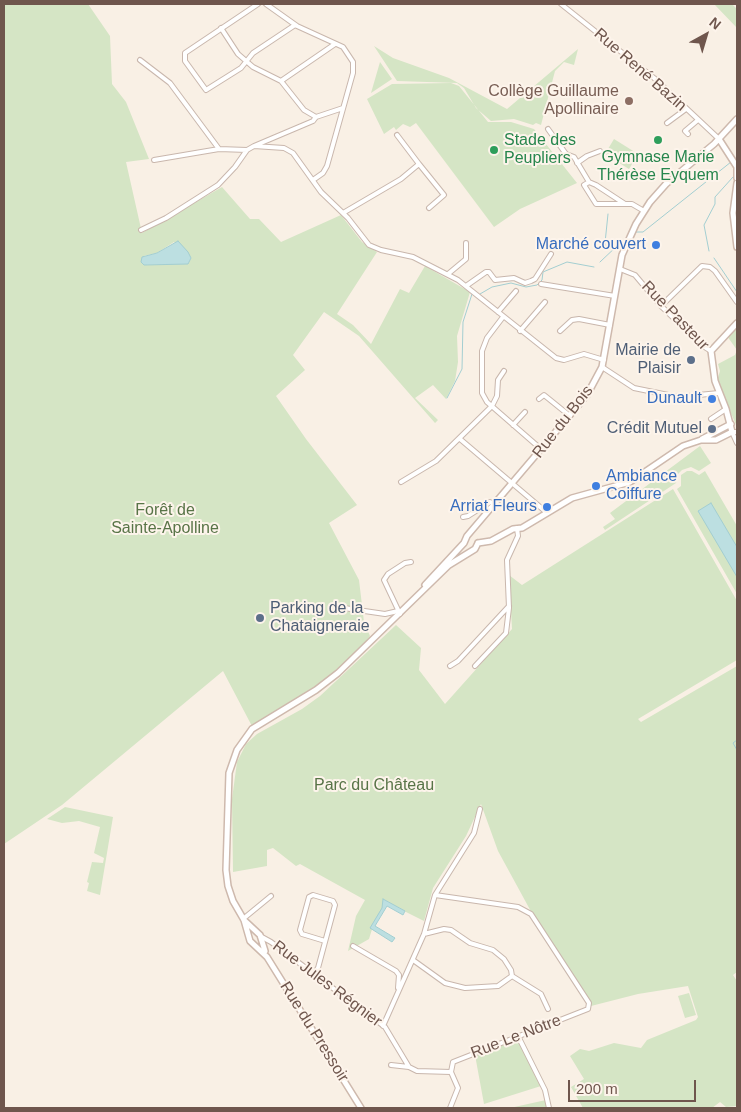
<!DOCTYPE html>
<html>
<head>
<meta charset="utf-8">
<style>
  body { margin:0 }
  #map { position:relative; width:741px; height:1112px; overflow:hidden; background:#f9f0e5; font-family:Arial,sans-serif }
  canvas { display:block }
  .frame { position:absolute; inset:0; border:5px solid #6f564d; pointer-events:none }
  .north { position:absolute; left:681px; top:10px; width:50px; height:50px; -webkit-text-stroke:4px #fdf4eb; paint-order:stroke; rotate:39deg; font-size:14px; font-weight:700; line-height:20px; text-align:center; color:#6f564d }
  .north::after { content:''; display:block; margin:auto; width:18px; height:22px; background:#6f564d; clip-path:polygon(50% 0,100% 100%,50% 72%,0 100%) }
  .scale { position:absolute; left:568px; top:1080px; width:128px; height:22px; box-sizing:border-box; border:2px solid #6f564d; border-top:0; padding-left:6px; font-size:15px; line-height:18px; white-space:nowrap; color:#6f564d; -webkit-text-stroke:4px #fdf4eb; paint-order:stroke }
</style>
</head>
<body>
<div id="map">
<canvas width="741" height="1112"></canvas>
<div class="frame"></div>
<div class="north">N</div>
<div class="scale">200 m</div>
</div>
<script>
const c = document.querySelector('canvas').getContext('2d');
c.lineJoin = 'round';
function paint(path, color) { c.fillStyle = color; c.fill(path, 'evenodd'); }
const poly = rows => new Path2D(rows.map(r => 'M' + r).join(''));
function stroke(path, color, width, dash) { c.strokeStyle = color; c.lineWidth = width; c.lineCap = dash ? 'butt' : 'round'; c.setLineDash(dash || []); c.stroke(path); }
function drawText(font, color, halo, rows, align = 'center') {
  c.font = font + ' Arial,sans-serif'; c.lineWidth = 4; c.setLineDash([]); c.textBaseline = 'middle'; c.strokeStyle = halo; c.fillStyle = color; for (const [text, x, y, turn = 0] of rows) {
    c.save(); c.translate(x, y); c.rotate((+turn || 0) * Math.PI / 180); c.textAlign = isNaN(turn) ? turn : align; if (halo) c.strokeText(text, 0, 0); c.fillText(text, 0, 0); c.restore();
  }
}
const green = poly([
  [4,4,88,4,110,36,112,84,126,102,149,159,126,162,142,233,222,187,250,219,259,219,281,242,341,215,362,242,377,252,337,314,353,325,371,344,400,289,409,293,425,266,470,292,457,336,458,362,455,381,446,399,433,385,415,398,438,420,435,423,359,336,324,312,293,355,305,370,276,396,306,439,357,505,329,523,359,580,364,622,370,636,368,639,331,678,254,730,223,671,62,805,4,844],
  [174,242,191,258,188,263,144,265,144,256,157,253],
  [714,4,732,4,737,9,737,28],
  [374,46,393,58,449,78,507,109,578,49,574,65,564,62,555,71,541,125,536,123,533,125,514,119,491,121,476,108,464,88,457,83,397,81],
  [380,62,392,79,371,93],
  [392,84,451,83,459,86,488,122,511,122,534,129,577,183,520,209,494,227,416,123,410,127,403,124,396,130,394,127,384,134,367,99],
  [614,139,638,154,629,169,605,154],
  [737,326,737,427,717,381,720,371,718,364,735,355,737,350,727,336],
  [700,446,711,463,699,471,691,467,682,470,678,474,676,483,605,530,603,527,615,519,610,513],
  [687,471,692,471,699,475,705,471,737,526,737,594,677,489,681,486,681,475],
  [673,489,737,601,737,660,638,719,641,722,737,666,737,972,733,975,737,981,737,1106,726,1107,720,1102,712,1108,583,1108,571,1087,584,1079,570,1056,580,1049,589,1051,614,1043,641,1048,647,1040,696,1020,698,1017,688,986,638,994,591,1006,591,1003,534,917,498,851,481,804,466,836,433,888,424,921,388,903,373,926,369,939,348,951,356,916,365,900,300,864,296,866,273,848,267,850,267,866,233,872,232,799,237,762,246,744,257,734,302,709,320,696,396,625,421,648,419,670,445,704,512,629,509,575,522,585],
  [65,807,113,817,100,895,87,891,89,883,87,882,92,862,103,863,104,858,94,853,100,827,79,821,62,823,47,819],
  [689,993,696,1015,685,1018,678,996],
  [515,1041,519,1042,541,1086,484,1104,475,1055],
  [546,1100,548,1108,510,1108]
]);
const water = poly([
  [178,241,188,252,191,258,188,264,144,265,141,262,142,257,157,253,178,241],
  [711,503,737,547,737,577,698,511,711,503],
  [383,899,405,911,403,915,387,906,375,926,395,938,392,942,370,928,382,908,383,899]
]);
const stream = poly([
  [735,159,737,158],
  [608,214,605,243,606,246,613,250],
  [635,232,643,232,731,162],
  [709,251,704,225,715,204,715,197,733,177],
  [714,258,737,292],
  [600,262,618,245],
  [480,294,492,287,511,283,526,287,537,285,542,280,543,272,567,262,594,267],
  [447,398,462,369,463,322,472,294,476,296],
  [737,740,733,743,737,750]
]);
const street = poly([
  [258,4,185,53,185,61,206,90,241,68,253,53,295,25],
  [266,4,297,26,343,47,353,62,353,73,327,166,323,173,313,180],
  [561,4,654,78,719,139],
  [221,28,238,54,253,67,281,81,304,110,316,117],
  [140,60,170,83,219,149],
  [281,81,335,44],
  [667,123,686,109],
  [548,129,566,154,574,157,589,182],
  [688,134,685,131,698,120],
  [254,146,313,121,316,117,343,108],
  [154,160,219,149,247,150,254,146,284,148,293,153,321,192,348,218,369,245,381,250,413,257,458,280,556,358,564,360,584,354,604,360],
  [577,163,587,156,600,151],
  [419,164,444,195,429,208],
  [589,182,596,185,625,204,596,204,584,185,589,182],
  [625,204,632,204,644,211],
  [343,213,401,179,419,164,397,135],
  [141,230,166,218,218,185,235,167,247,150],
  [620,269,635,275,661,306,703,346,711,351],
  [448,274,466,259,466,243],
  [541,284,615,296],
  [466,286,486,272,489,272,495,280,514,278,525,283,531,281,535,279,551,254],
  [661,306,702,266,710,267,715,271,737,302],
  [498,312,516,291],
  [503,317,487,338,482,351,482,393,487,402,541,449],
  [520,331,545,302],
  [560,331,572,320,579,319,610,325],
  [602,367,634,388,678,397,719,393],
  [539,399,544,395,570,416],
  [711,419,726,409],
  [513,425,525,412],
  [737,432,732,432,737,443],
  [460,439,546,512],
  [401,482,436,461,492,406,497,396,498,380,504,371],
  [463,517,468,516,490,502,495,504],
  [344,608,385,614,398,611],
  [400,614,384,580,388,574,405,563,411,562],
  [450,666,458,661,509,606],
  [475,666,506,633,509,608,507,560,518,536,517,528],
  [435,895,518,907,531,914,589,1003,588,1009,453,1062,451,1072],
  [243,919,271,896],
  [424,934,444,929,451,930,470,943,493,950,504,959,511,970,512,976,541,994,548,1009],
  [260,936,271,942,385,1027,409,1067,417,1071,451,1072,458,1088,450,1108],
  [353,946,396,971,399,975,398,988],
  [413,960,445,983,465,988,498,986,512,976],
  [313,974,318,968,335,905,333,901,313,895,309,897,300,930,302,934,325,941],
  [383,1026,424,934,435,895,474,833,480,809],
  [518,1036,545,1090,549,1108],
  [391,1065,409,1067]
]);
const secondary = poly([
  [719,139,737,167,737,178],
  [737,183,733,213,737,247],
  [702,439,731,424],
  [478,543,491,541,513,529,522,528,572,498,630,482,683,446,701,440,716,440,732,432,726,409,715,381,711,351,737,323],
  [425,585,464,543,467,536,587,395,602,367,622,255,636,224,650,202,666,184,714,144,737,119],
  [245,921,260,935,265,951],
  [361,1108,267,957,250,941,244,920,233,901,228,886,226,870,229,773,237,750,252,729,316,690,338,673,449,565,475,549,478,543]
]);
const markers = [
  [629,101,5,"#8d6e63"],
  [658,140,5,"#2e9e5b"],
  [494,150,5,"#2e9e5b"],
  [656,245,5,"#3f7fe0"],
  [691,360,5,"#5c6f8a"],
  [712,399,5,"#3f7fe0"],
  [712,429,5,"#5c6f8a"],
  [596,486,5,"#3f7fe0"],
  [547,507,5,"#3f7fe0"],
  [260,618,5,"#5c6f8a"]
];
const streetNames = [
  ["Rue René Bazin",640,70,41],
  ["Rue Pasteur",675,316,46],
  ["Rue du Bois",563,422,-52],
  ["Rue Jules Régnier",327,984,37],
  ["Rue du Pressoir",314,1032,58],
  ["Rue Le Nôtre",516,1037,-21]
];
const educationNames = [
  ["Collège Guillaume",619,92],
  ["Apollinaire",619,110]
];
const leisureNames = [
  ["Stade des",504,141],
  ["Peupliers",504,159],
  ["Gymnase Marie",658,158,"center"],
  ["Thérèse Eyquem",658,176,"center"]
];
const shopNames = [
  ["Marché couvert",646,245],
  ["Dunault",702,399],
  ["Ambiance",606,477,"left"],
  ["Coiffure",606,495,"left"],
  ["Arriat Fleurs",537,507]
];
const serviceNames = [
  ["Mairie de",681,351],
  ["Plaisir",681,369],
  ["Crédit Mutuel",702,429],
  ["Parking de la",270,609,"left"],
  ["Chataigneraie",270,627,"left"]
];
const parkNames = [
  ["Forêt de",165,511],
  ["Sainte-Apolline",165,529],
  ["Parc du Château",374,786]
];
paint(green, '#d5e5c5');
paint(water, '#bcdfe1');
stroke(water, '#a3ced1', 1);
stroke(stream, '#a3ced1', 1);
stroke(street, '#c9b7ad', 6);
stroke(secondary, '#ceb9ad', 8);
stroke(street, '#fff', 4);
stroke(secondary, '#fff', 5);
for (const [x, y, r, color] of markers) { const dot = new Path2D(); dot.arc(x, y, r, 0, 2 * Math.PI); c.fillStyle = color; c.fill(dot); stroke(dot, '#fdf4eb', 2); }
drawText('16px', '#6f564d', '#fdf4eb', streetNames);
drawText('16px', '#785e54', '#fdf4eb', educationNames, 'right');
drawText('16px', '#27864d', '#fdf4eb', leisureNames, 'left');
drawText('16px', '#366cbe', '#fdf4eb', shopNames, 'right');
drawText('16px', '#4e5e75', '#fdf4eb', serviceNames, 'right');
drawText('16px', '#587447', '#fdf4eb', parkNames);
</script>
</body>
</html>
